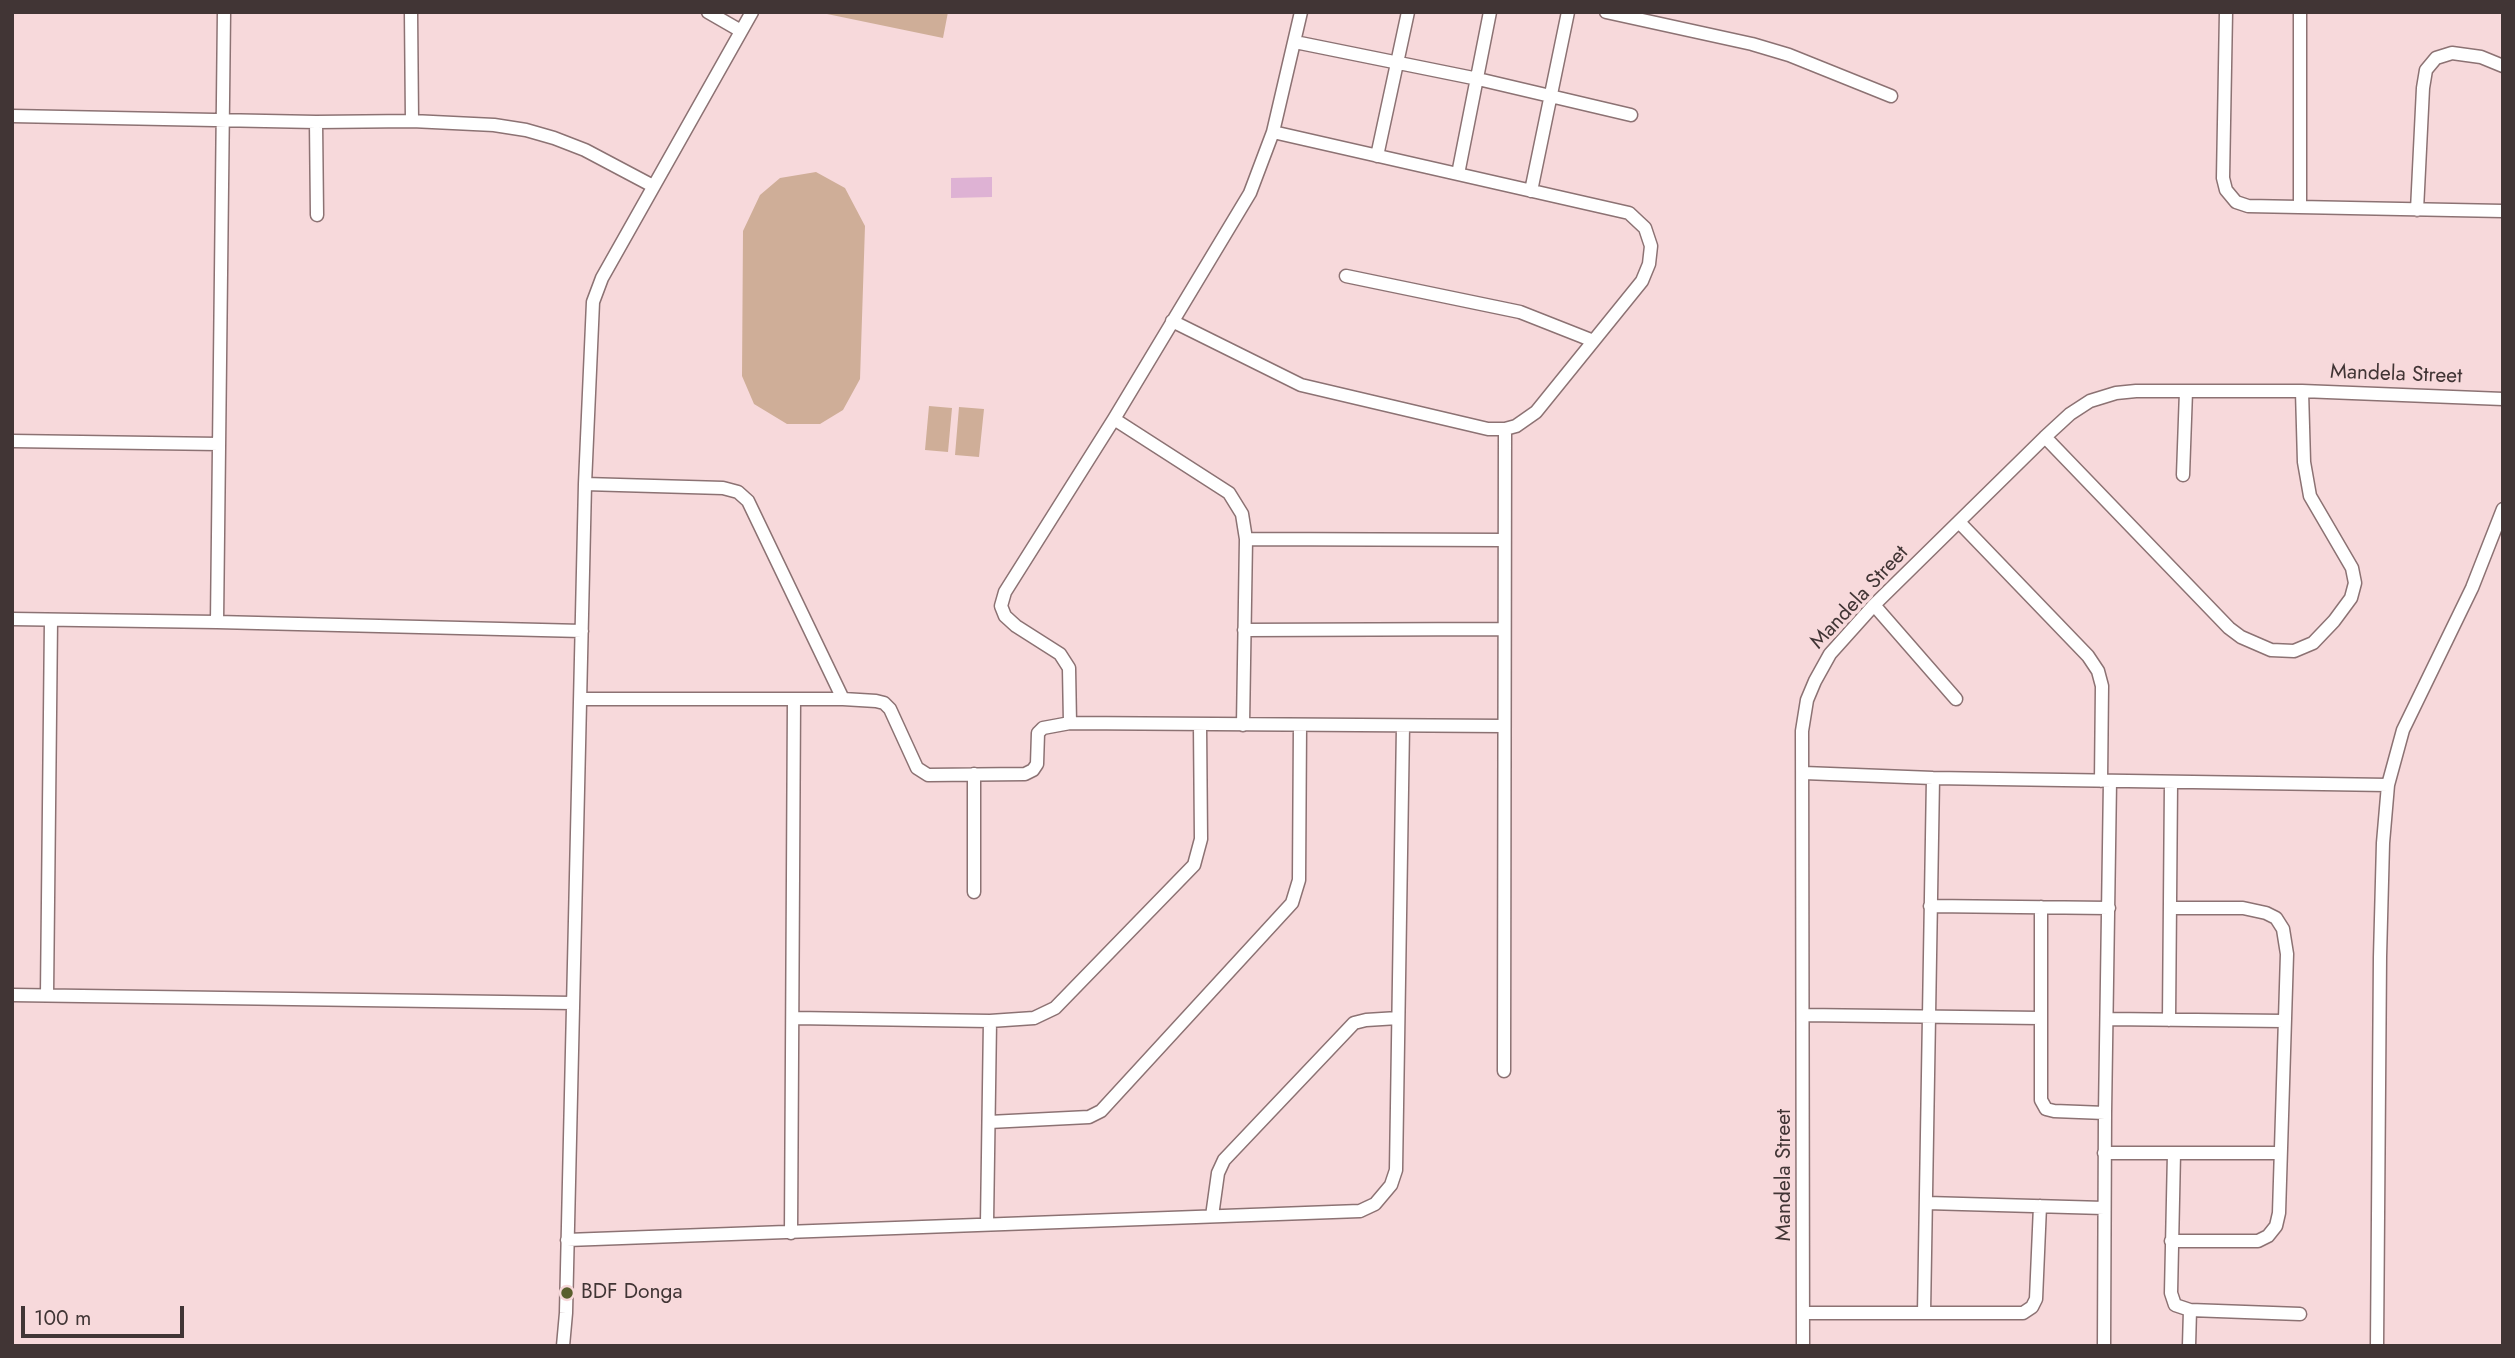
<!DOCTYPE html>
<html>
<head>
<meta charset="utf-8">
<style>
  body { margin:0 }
  #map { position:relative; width:2515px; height:1358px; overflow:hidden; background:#f7d9db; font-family:Jost,sans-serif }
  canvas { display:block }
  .frame { position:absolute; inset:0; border:14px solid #413535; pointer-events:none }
  .scale { position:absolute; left:21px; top:1306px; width:163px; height:32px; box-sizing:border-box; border:4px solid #413535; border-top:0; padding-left:9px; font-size:21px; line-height:24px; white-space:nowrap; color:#413535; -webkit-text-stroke:5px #f7d9db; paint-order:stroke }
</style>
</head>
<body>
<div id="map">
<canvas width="2515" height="1358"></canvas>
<div class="frame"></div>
<div class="scale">100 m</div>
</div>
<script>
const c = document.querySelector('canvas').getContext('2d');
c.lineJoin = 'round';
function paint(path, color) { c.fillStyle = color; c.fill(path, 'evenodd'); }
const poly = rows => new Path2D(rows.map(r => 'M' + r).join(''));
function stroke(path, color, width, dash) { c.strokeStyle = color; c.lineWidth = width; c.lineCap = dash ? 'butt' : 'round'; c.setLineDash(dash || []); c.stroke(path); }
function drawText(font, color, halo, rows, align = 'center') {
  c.font = font + ' Jost,sans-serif'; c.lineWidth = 7; c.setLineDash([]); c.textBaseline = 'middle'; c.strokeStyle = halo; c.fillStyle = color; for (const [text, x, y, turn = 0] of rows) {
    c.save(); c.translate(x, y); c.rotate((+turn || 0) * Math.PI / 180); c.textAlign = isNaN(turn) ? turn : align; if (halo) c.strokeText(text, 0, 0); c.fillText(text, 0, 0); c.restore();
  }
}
const green = poly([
  [828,12,948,12,943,38,827,14],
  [816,172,845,188,865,226,860,379,843,410,820,424,787,424,754,404,742,376,743,231,760,195,780,178],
  [929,406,952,408,948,452,925,450],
  [959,407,984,409,979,457,955,455]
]);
const water = poly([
  [992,177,992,197,951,198,951,178]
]);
const minor = poly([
  [411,12,412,121],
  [708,12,741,31],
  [1606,12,1752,44,1789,55,1891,96],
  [2226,12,2223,178,2226,190,2236,202,2248,206,2503,211],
  [2300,12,2300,207],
  [1295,42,1478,79,1631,115],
  [12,116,316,122,412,121,494,125,526,130,554,138,585,150,653,186],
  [316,122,317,215],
  [1377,156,1408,12],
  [1458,174,1490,12],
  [1531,191,1568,12],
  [2417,210,2423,88,2426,70,2436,58,2452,53,2481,57,2503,66],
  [1346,276,1520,312,1591,340],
  [1172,321,1301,385,1488,429,1505,429,1516,426,1536,412,1642,281,1649,264,1651,246,1645,228,1629,213,1273,132],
  [1114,419,1229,493,1242,514,1246,539,1243,725],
  [2045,437,2229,628,2241,637,2271,650,2294,651,2313,643,2334,621,2351,598,2355,583,2352,568,2310,496,2304,462,2302,391],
  [12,441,219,444],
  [2183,475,2186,391],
  [585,484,723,488,738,492,748,501,843,699],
  [1959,522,2088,656,2098,671,2102,686,2101,781],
  [1246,539,1503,540],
  [1874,605,1956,699],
  [12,619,217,622,582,631],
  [217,622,224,12],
  [1244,630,1503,629],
  [580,699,843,699,876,701,884,703,890,709,917,768,928,775,1025,774,1033,770,1037,764,1038,733,1043,728,1070,723,1503,726],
  [1070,723,1069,668,1060,654,1016,626,1005,616,1001,606,1005,592,1114,419,1250,193,1273,132,1301,12],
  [1804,773,1933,778,2388,785],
  [974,892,974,774],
  [1930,906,2109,908],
  [2041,907,2041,1100,2046,1109,2054,1111,2105,1113],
  [2171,908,2243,908,2266,913,2276,918,2283,929,2287,954,2279,1213,2276,1226,2268,1236,2258,1241,2171,1241],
  [12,995,573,1003],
  [47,995,51,620],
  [1804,1015,2040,1018],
  [794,1018,990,1021,1034,1018,1055,1008,1194,865,1201,839,1200,725],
  [2108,1019,2284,1021],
  [2169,1020,2171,783],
  [1504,1071,1505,429],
  [989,1122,1089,1117,1101,1111,1292,903,1299,880,1300,725],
  [2104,1153,2174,1153],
  [2280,1153,2174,1153,2171,1293,2175,1305,2190,1310,2300,1314],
  [1927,1203,2104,1208],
  [1212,1216,1218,1173,1224,1160,1354,1023,1366,1020,1398,1018],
  [987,1223,990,1021],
  [791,1233,794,699],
  [567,1240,1360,1211,1375,1204,1391,1185,1396,1170,1403,726],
  [1803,1313,2023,1313,2032,1307,2036,1299,2040,1206],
  [1924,1313,1933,778],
  [563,1346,566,1313,585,484,593,302,602,278,752,12],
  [1803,1346,1802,731,1807,700,1815,681,1830,654,1874,605,2045,437,2070,414,2090,401,2116,393,2136,391,2302,391,2503,399],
  [2104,1346,2105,1113,2110,781],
  [2189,1346,2190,1310],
  [2377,1346,2380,957,2383,843,2388,785,2403,730,2472,588,2503,509]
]);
const markers = [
  [567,1293,7,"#595f2d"]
];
const streetNames = [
  ["Mandela Street",2396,375,2],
  ["Mandela Street",1860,598,-47],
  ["Mandela Street",1785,1175,-90]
];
const poiNames = [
  ["BDF Donga",581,1293]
];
paint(green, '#cfae98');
paint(water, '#deb2d4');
stroke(minor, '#8c7273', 15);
stroke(minor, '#fff', 12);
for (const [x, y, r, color] of markers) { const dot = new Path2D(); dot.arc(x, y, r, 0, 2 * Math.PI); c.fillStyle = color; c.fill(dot); stroke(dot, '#f7d9db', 2.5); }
drawText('21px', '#413535', '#f7d9db', streetNames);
drawText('21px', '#413535', '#f7d9db', poiNames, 'left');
</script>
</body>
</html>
